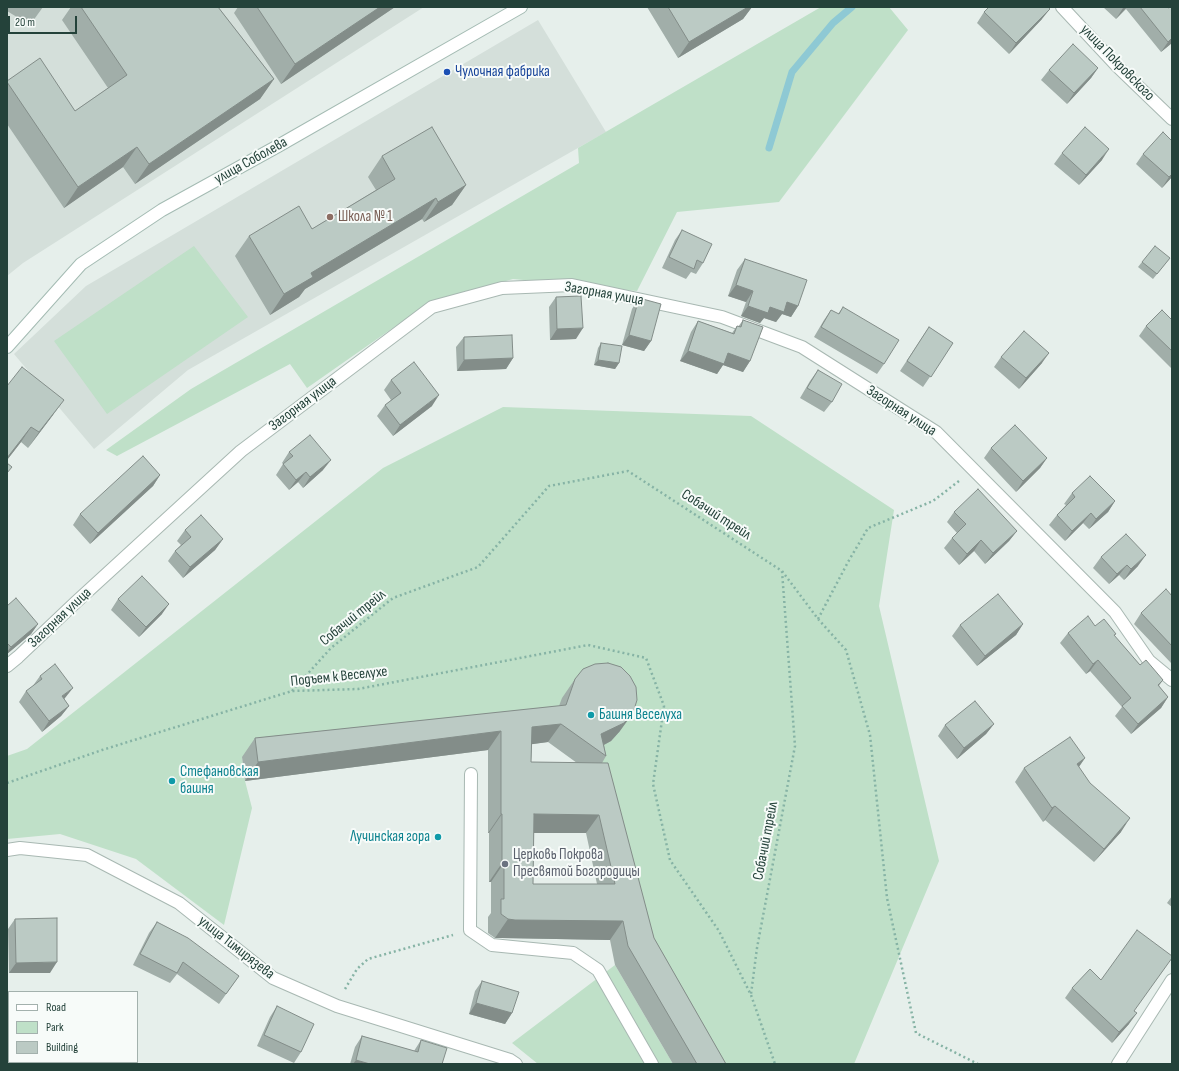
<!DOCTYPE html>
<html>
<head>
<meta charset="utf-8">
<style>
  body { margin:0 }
  #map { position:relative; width:1179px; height:1071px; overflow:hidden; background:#e6efeb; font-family:"Sofia Sans Condensed",sans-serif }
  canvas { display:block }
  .frame { position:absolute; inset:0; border:8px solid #24423a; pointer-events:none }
  .legend { position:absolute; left:8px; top:991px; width:130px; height:72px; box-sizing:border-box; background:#f7fbf9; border:1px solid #a3b1ad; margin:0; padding:5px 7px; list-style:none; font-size:12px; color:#24423a }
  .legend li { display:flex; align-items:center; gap:8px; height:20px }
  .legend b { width:20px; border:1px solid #a3b1ad }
  .scale { position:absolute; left:8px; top:16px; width:69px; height:18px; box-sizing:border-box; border:2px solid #24423a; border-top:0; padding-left:5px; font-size:12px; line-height:14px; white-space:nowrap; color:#24423a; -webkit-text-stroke:3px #f7fbf9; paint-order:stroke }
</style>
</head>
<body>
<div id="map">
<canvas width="1179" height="1071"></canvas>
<div class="frame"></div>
<ul class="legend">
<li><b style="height:5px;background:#fff"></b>Road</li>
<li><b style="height:11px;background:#bfe0c8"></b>Park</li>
<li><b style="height:11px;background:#bbcac4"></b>Building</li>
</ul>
<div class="scale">20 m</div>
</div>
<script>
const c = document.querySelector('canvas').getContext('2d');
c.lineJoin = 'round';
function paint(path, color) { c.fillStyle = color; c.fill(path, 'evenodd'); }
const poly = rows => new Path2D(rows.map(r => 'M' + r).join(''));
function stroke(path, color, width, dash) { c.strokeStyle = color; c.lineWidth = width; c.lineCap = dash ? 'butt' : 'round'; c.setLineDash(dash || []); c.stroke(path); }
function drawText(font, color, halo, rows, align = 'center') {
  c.font = font + ' "Sofia Sans Condensed",sans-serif'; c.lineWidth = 4; c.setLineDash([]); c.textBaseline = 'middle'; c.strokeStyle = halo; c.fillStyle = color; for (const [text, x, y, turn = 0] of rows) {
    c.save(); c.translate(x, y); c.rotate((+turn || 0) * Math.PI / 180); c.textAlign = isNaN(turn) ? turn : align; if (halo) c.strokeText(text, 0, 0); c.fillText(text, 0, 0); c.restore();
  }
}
const built = poly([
  [7,7,424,7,23,263,7,276],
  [538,20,606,132,188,370,94,449,14,354,86,286]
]);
const green = poly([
  [821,7,889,7,908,30,779,202,677,212,637,291,513,279,430,302,307,388,290,364,117,456,106,450,191,389,579,163,578,148],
  [194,246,248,317,107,414,54,341],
  [503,407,751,416,894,510,879,606,939,861,854,1064,702,1064,641,957,587,748,557,710,242,757,245,781,252,808,224,925,136,859,60,834,7,839,7,756,27,749,383,468],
  [615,965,673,1064,538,1064,512,1043]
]);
const stream = poly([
  [769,148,792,72,833,23,852,7]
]);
const path = poly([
  [782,571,818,619,846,650,870,735,887,898,916,1033,978,1064],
  [818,619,848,562,868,528,933,501,959,481],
  [292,691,331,648,393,598,478,567,549,486,628,471,782,571,795,746,757,948,751,994],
  [7,783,102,750,292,691,358,689,588,645,646,658,664,706,653,784,670,860,719,931,751,995,775,1064],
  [345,989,357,969,368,959,453,935]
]);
const lane = poly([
  [471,774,470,930,492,945,573,953,598,970,652,1064]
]);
const street = poly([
  [1062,7,1117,66,1172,119],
  [7,666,18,657,76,602,241,451,432,307,502,288,572,285,722,317,802,347,936,432,1115,612,1149,661,1172,680],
  [7,850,20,848,87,855,179,903,273,978,337,1006,510,1060,516,1064],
  [1118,1064,1172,980]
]);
const secondary = poly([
  [7,347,81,264,162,210,278,146,521,7]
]);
const wall = poly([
  [7,7,43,7,30,25,7,11],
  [71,7,218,7,274,79,260,99,135,184,123,167,64,208,7,124,7,81,75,111,108,88,62,20],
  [238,7,395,7,281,84,234,13],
  [647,7,752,7,743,19,678,58],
  [1103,7,1167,7,1172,43,1161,52,1126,9,1116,19],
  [984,12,1042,19,1009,54,977,23],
  [1098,68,1091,78,1067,104,1041,80,1049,70],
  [1172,141,1172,177,1162,188,1136,164,1143,154],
  [1062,153,1102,160,1079,185,1054,164],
  [382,156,466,185,452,205,424,222,422,219,305,289,299,297,270,315,235,256,249,236,312,229,376,190,368,177],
  [682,230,703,263,696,274,691,272,686,279,662,268,675,240],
  [1170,258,1153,279,1138,267,1142,262],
  [745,259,798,306,791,317,782,314,776,322,764,318,760,323,741,316,746,302,728,296,737,270],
  [556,297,576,339,550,340,549,307],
  [639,298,651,341,644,351,622,345,632,309],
  [843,307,884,364,877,374,814,337,824,320,831,310,838,314],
  [743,320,750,361,743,372,723,365,717,374,680,361,691,332,698,321,732,333,737,326,738,327],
  [1172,320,1172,369,1139,336,1146,326],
  [929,327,953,343,923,387,900,371],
  [464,337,513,358,506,369,457,371,456,347],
  [601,343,619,363,615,369,594,365,598,348],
  [1001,357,1042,363,1019,389,994,367],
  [818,370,832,402,824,412,800,398,810,381],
  [391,380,432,406,393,436,377,416,385,405,391,400,384,390],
  [7,386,53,415,28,448,21,442,7,460],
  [991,448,1047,458,1040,468,1016,492,984,458],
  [289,452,323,470,303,488,298,482,289,490,276,475,283,464,282,463],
  [160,475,153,486,90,544,73,525,80,514],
  [1072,493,1115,501,1108,512,1089,529,1083,523,1065,541,1049,525,1057,515,1066,505,1064,504],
  [954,512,1017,531,1009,541,985,564,974,551,959,565,944,548,952,538,957,533,947,522],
  [185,530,223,539,215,550,183,578,168,561,175,551,181,545,177,541],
  [1101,557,1138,566,1124,580,1119,575,1109,584,1093,568],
  [1172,596,1172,663,1171,663,1134,624,1141,613],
  [118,599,162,614,139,637,111,610],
  [7,606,38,624,31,634,7,654],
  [1023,624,1016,635,977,666,952,636,960,625],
  [1095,626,1114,636,1140,665,1163,680,1159,686,1168,697,1161,708,1131,734,1115,716,1122,707,1090,671,1086,674,1060,643,1068,633],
  [40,676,65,698,64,699,69,706,61,716,42,732,19,702,26,691,32,687],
  [575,679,620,731,611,741,604,745,606,756,602,763,654,938,726,1064,673,1064,615,965,610,940,502,938,495,938,488,933,488,917,491,913,491,882,489,882,489,833,488,833,488,750,245,781,242,757,255,738,559,706,562,698],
  [548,742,577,763,531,762,532,744],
  [534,833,586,833,597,884,533,884],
  [994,724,986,734,957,759,938,736,945,725],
  [1085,758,1079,767,1121,832,1094,862,1045,820,1043,822,1015,782,1024,768],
  [1172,896,1172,907,1167,903],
  [15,919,50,973,9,973,8,929],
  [157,922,239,976,219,1004,177,974,170,983,133,965,149,933],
  [482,981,512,1013,505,1024,469,1014,475,991],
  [1072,988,1129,1024,1112,1043,1065,998],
  [277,1006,301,1052,294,1063,257,1046,270,1017],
  [9,1024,27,1063,26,1064,7,1064,7,1026],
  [362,1036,414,1051,421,1040,442,1064,350,1064,355,1047]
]);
const shadedWall = poly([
  [380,7,395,7,281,84,295,64],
  [748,7,752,7,743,19,678,58,689,42],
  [1124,7,1127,7,1116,19,1123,8],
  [1050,9,1042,19,1009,54,1016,43],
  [1172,38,1172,43,1161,52,1168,42],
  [1098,68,1091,78,1067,104,1074,93],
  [274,79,260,99,135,184,149,164],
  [137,147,123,167,64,208,78,187],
  [1109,149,1102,160,1079,185,1086,175],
  [1172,174,1172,177,1162,188,1169,177],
  [466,185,452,205,424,222,438,202],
  [436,198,422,219,305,289,299,297,270,315,284,294,311,273],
  [736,285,753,291,746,302,728,296],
  [787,302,798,306,791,317,782,314,776,322,764,318,760,323,741,316,748,306],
  [583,328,576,339,550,340,557,329],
  [629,335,651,341,644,351,622,345],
  [688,351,728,353,750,361,743,372,723,365,717,374,680,361],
  [1049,353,1042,363,1019,389,1026,378],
  [513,358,506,369,457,371,464,360],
  [598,360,619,363,615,369,594,365],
  [439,395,432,406,393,436,400,425],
  [64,400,53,415,28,448,39,432],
  [31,427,21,442,7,460,7,458],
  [1047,458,1040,468,1016,492,1023,481],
  [331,460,323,470,303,488,310,477],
  [306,472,298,482,289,490,296,480],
  [160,475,153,486,90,544,98,533],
  [1115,501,1108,512,1089,529,1096,519],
  [1091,513,1083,523,1065,541,1072,531],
  [1017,531,1009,541,985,564,993,553],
  [223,539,215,550,183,578,190,567],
  [981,540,974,551,959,565,967,554],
  [1146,555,1138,566,1124,580,1131,569],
  [1127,565,1119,575,1109,584,1117,574],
  [169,604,162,614,139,637,146,627],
  [38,624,31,634,7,654,7,652,11,647],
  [1023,624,1016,635,977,666,985,656],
  [1098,660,1090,671,1086,674,1093,664],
  [73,688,65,698,54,707,62,696],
  [1168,697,1161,708,1131,734,1138,724],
  [69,706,61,716,42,732,49,721],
  [633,713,620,731,611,741,596,749,601,734],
  [561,724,548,742,519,746,532,727],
  [994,724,986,734,957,759,964,748],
  [501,731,488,750,245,781,258,762],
  [1085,758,1075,772,1077,764],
  [1055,806,1045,820,1043,822,1052,808],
  [501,814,502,814,489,833,488,833],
  [534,814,599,815,586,833,521,833],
  [1130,818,1121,832,1094,862,1104,849],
  [502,863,504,863,491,882,489,882],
  [508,919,623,921,610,940,502,938,495,938],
  [57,962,50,973,9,973,16,963],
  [476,1003,512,1013,505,1024,469,1014],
  [1137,1013,1129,1024,1112,1043,1119,1032],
  [7,1058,9,1058,9,1062,61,1062,60,1064,32,1064,27,1063,26,1064,7,1064],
  [356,1060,370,1064,353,1064]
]);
const building = poly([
  [81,7,218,7,274,79,149,164,137,147,78,187,7,82,7,81,40,58,75,111,127,75,81,7],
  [257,7,380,7,295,64,257,7],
  [668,7,748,7,689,42,668,7],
  [989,7,1048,7,1050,9,1016,43,984,12,989,7],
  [1140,7,1167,7,1168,8,1170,7,1172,7,1172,38,1168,42,1140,7],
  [1073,44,1098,68,1074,93,1049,70,1073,44],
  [432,127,466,185,438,202,436,198,311,273,313,277,284,294,249,236,299,206,312,229,395,179,382,156,432,127],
  [1085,127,1109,149,1086,175,1062,153,1085,127],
  [1163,132,1172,141,1172,174,1169,177,1143,154,1163,132],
  [682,230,712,244,703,263,697,260,694,269,669,257,682,230],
  [1155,246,1170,258,1157,274,1142,262,1155,246],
  [745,259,807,280,798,306,787,302,784,312,770,307,768,313,748,306,753,291,736,285,745,259],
  [581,296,583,328,557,329,556,297,581,296],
  [639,298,661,304,651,341,629,335,639,298],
  [843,307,899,340,884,364,821,327,831,310,839,314,843,307],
  [1162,310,1172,320,1172,351,1146,326,1162,310],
  [743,320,763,327,750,361,728,353,724,364,688,351,698,321,734,334,737,326,741,327,743,320],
  [929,327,953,343,931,377,907,361,929,327],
  [1024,331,1049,353,1026,378,1001,357,1024,331],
  [512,335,513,358,464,360,464,337,512,335],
  [601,343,622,346,619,363,598,360,601,343],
  [414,362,439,395,400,425,385,405,401,393,391,380,414,362],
  [22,367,64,400,39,432,31,427,7,458,7,386,22,367],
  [818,370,842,384,832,402,807,388,818,370],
  [1015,425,1047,458,1023,481,991,448,1015,425],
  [310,435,331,460,310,477,306,472,296,480,283,464,293,456,289,452,310,435],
  [143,456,160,475,98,533,80,514,143,456],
  [7,463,12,467,7,473,7,463],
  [1090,476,1115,501,1096,519,1091,513,1072,531,1057,515,1075,497,1072,493,1090,476],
  [978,489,1017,531,993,553,981,540,967,554,952,538,966,524,954,512,978,489],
  [201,515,223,539,190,567,175,551,191,537,185,530,201,515],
  [1126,534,1146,555,1131,569,1127,565,1117,574,1101,557,1126,534],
  [142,576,169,604,146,627,118,599,142,576],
  [1166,589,1172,596,1172,646,1141,613,1166,589],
  [998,594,1023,624,985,656,960,625,998,594],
  [16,598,38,624,11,647,7,643,7,606,16,598],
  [1088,616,1095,626,1104,619,1116,634,1114,635,1140,665,1146,660,1163,680,1158,685,1168,697,1138,724,1122,706,1131,698,1098,660,1093,664,1068,633,1088,616],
  [608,663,621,667,630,676,636,687,637,700,633,713,624,723,601,734,606,756,561,724,532,727,531,762,608,763,654,938,726,1064,697,1064,628,946,623,921,515,920,508,919,501,914,501,899,504,899,504,863,502,863,502,814,501,814,501,731,258,762,255,738,566,705,575,679,583,669,595,664,608,663],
  [534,814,599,815,615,884,533,884,534,814],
  [55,664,73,688,62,696,69,706,49,721,26,691,42,679,40,676,55,664],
  [975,701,994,724,964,748,945,725,975,701],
  [1070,737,1085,758,1077,764,1090,783,1130,818,1104,849,1055,806,1052,808,1024,768,1070,737],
  [57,918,57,962,16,963,15,919,57,918],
  [157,922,188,938,239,976,226,994,183,962,177,973,140,954,157,922],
  [1137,930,1172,956,1172,958,1134,1011,1137,1013,1119,1032,1072,988,1090,969,1101,980,1137,930],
  [482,981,519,992,512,1013,476,1003,482,981],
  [277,1006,314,1024,301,1052,264,1035,277,1006],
  [9,1024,9,1058,7,1058,7,1037,9,1024],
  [362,1036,418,1052,421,1040,447,1048,442,1064,370,1064,356,1060,362,1036]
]);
const markers = [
  [447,72,4,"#1a4fb4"],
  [330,217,4,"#8d6e63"],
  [591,715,4,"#0f9aa8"],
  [172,781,4,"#0f9aa8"],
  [438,837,4,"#0f9aa8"],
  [505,864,4,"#6b7280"]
];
const streetNames = [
  ["улица Покровского",1117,63,46],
  ["улица Соболева",251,161,-29],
  ["Загорная улица",604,294,10],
  ["Загорная улица",303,404,-37],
  ["Загорная улица",901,411,33],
  ["Собачий трейл",716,515,33],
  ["Загорная улица",60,618,-43],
  ["Собачий трейл",353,618,-39],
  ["Подъем к Веселухе",339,677,-6],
  ["Собачий трейл",766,841,-79],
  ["улица Тимирязева",236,948,38]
];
const transitNames = [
  ["Чулочная фабрика",455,72]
];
const educationNames = [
  ["Школа № 1",338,217]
];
const cultureNames = [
  ["Башня Веселуха",599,715],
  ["Стефановская",180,772],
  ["башня",180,789],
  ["Лучинская гора",430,837,"right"]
];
const worshipNames = [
  ["Церковь Покрова",513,855],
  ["Пресвятой Богородицы",513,872]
];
paint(built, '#d4dfda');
paint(green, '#bfe0c8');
stroke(stream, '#8ec9d4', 7);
stroke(lane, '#a8b8b2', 14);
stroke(street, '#a8b8b2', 14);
stroke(secondary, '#a4bbb3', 14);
stroke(path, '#86b3a5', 2.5, [2, 3]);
stroke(lane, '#fff', 12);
stroke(street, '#fff', 12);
stroke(secondary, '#fff', 12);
paint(wall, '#a1aea9');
paint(shadedWall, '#838d89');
paint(building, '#bbcac4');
stroke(building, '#838d89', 1);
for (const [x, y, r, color] of markers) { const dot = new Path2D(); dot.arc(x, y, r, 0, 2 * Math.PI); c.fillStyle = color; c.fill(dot); stroke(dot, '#f7fbf9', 1.5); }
drawText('15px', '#24423a', '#f7fbf9', streetNames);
drawText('15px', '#164399', '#f7fbf9', transitNames, 'left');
drawText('15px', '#785e54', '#f7fbf9', educationNames, 'left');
drawText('15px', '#0d838f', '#f7fbf9', cultureNames, 'left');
drawText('15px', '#5b616d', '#f7fbf9', worshipNames, 'left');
</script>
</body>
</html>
